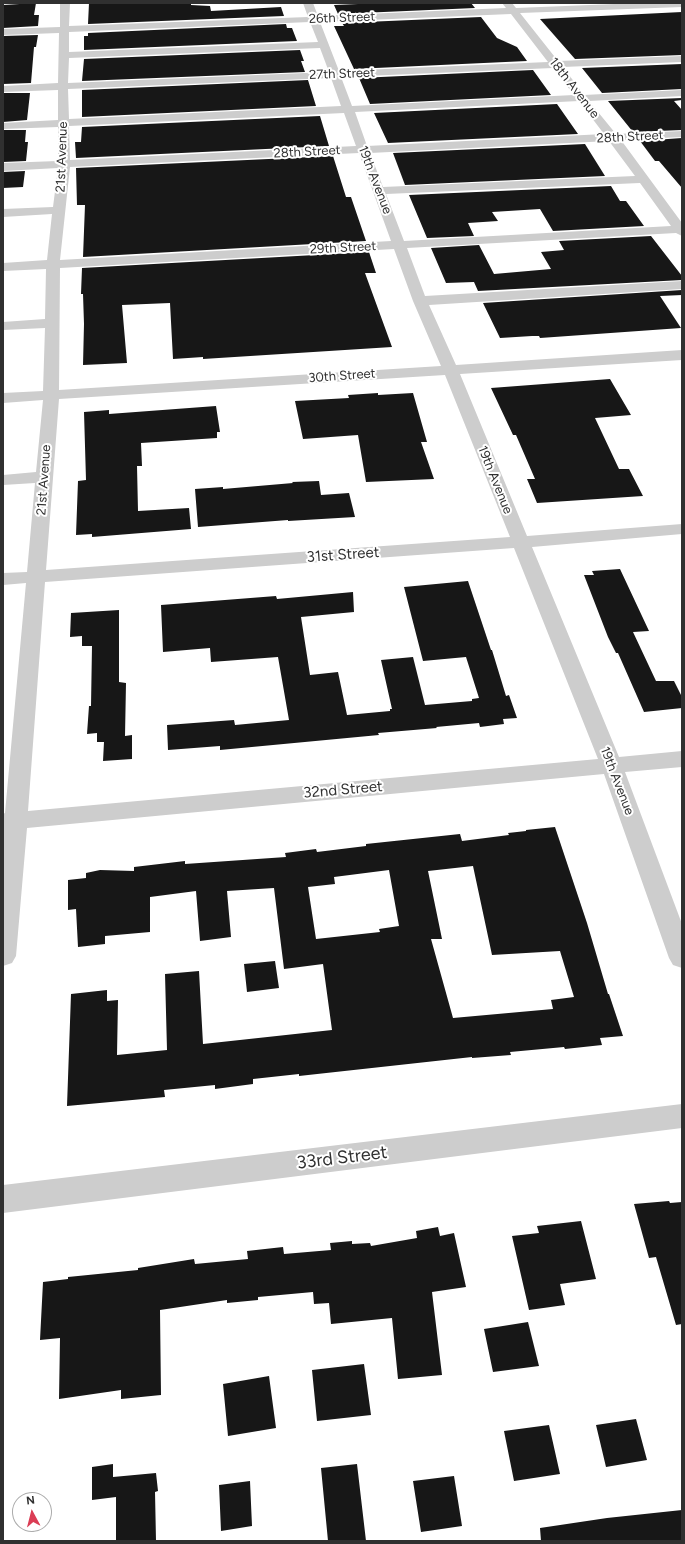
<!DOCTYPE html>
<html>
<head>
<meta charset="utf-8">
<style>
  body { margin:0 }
  #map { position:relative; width:685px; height:1544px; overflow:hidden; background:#fff; font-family:Figtree,sans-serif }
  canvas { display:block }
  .frame { position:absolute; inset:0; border:4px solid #303030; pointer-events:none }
  .north { position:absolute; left:12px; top:1492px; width:40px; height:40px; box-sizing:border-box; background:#fff; border:1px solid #acacac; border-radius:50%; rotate:353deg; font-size:11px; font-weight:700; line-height:16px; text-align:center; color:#303030 }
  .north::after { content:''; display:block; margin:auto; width:14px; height:18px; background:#db3d55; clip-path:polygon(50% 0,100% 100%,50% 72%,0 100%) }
</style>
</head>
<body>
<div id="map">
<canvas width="685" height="1544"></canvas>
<div class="frame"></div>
<div class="north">N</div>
</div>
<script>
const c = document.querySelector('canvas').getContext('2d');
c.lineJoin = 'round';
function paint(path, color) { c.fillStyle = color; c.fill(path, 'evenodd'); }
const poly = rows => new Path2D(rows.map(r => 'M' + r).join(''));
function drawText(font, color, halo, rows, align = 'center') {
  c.font = font + ' Figtree,sans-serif'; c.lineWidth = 4; c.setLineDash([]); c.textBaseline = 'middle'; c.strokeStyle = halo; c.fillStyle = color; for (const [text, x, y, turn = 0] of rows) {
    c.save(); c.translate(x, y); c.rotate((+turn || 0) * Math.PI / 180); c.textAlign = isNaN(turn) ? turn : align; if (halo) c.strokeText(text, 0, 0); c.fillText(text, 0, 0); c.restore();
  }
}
const building = poly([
  [36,3,34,15,39,15,38,26,3,28,3,5],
  [89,3,191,3,191,5,210,6,211,11,281,7,284,16,88,24],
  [382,3,471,3,475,8,338,14,334,5],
  [682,12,682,55,575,59,540,19],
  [481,17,497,38,517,47,527,61,354,69,334,26,344,26,342,23],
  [286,24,287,28,292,28,297,41,84,50,84,36,88,36,88,33],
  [38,35,36,47,34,47,31,83,3,84,3,36],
  [300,50,304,61,301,61,305,72,82,81,84,59],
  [682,64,682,89,602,93,582,68],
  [533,70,551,95,370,104,359,78],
  [308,80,316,106,82,117,82,90],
  [3,93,30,93,27,120,3,122],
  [682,98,682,100,674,101,682,110,682,130,633,132,608,101],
  [557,104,578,134,388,143,374,113],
  [320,116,329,146,76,158,75,142,81,142,82,127],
  [3,130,26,130,25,142,28,142,26,161,3,162],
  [682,138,682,188,659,161,655,161,640,141],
  [585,144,605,176,405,185,393,153],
  [333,156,346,197,351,197,366,241,83,257,85,205,77,205,76,168],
  [25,171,23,187,3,188,3,172],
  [611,186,620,201,626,201,644,226,553,231,540,209,492,212,498,221,468,223,474,236,427,238,409,195],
  [651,236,682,276,682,280,478,291,474,282,446,283,431,248,479,245,494,274,551,269,541,252,564,250,559,241],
  [369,252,376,273,365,273,392,347,203,359,203,357,173,359,170,303,122,305,127,363,83,365,84,324,83,294,81,294,82,268],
  [682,290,682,295,660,296,681,328,540,338,539,336,532,336,500,338,483,303],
  [610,379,631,415,595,418,619,469,629,469,643,496,537,503,527,479,535,479,516,435,513,435,491,388],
  [378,393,378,395,413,393,427,442,421,442,434,479,366,482,358,435,303,439,295,401,349,398,348,395],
  [216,406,220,432,217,432,217,438,141,443,142,466,137,466,138,511,189,508,191,529,92,537,92,534,76,535,78,481,86,480,84,412,109,410,109,414],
  [319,481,321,495,349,493,355,517,288,521,288,520,198,527,195,489,223,487,223,489,293,483,292,482],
  [620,569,649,631,633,632,656,681,674,681,682,697,682,708,644,712,618,653,616,653,608,637,584,575,594,575,592,571],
  [468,581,491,650,492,650,506,696,509,695,517,718,503,719,504,724,480,727,479,723,436,727,437,728,378,733,379,735,220,750,220,746,168,750,167,725,234,720,235,725,289,720,278,657,211,662,210,648,163,652,161,605,276,596,277,599,353,592,354,612,301,617,310,675,338,672,347,715,390,711,390,709,392,709,381,660,413,657,425,705,472,701,472,699,479,698,466,657,423,661,404,587],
  [119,610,119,682,126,683,125,736,132,735,132,759,103,761,104,742,97,742,97,733,87,734,89,706,91,706,92,646,82,646,82,636,70,637,71,613],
  [555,827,587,923,608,994,609,994,623,1036,600,1038,602,1045,565,1049,564,1047,510,1052,511,1055,472,1058,472,1057,299,1076,299,1074,253,1079,253,1084,215,1089,215,1085,164,1090,165,1097,67,1106,71,994,107,990,107,1001,118,1000,117,1055,167,1050,165,974,199,971,203,1044,332,1030,323,964,284,969,274,888,227,891,231,937,200,941,196,891,150,897,150,932,105,936,105,944,78,947,76,909,68,910,68,880,86,878,86,873,100,870,134,871,134,867,185,861,185,864,286,857,285,853,316,849,317,852,366,846,366,844,460,834,462,841,509,835,508,833,526,831,526,830],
  [473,866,492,955,560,951,574,997,551,1000,553,1009,453,1018,431,939,442,939,428,871],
  [389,870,399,926,379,929,380,932,316,939,308,887,335,884,334,877],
  [275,961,279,988,247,992,244,964],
  [669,1201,670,1203,682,1202,682,1324,676,1325,656,1257,649,1258,634,1204],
  [581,1221,596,1279,560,1284,565,1305,529,1310,512,1236,539,1233,537,1226],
  [438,1227,440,1236,454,1233,466,1287,432,1292,442,1375,398,1379,392,1318,331,1324,329,1303,314,1304,313,1292,258,1297,258,1300,227,1303,227,1300,160,1310,161,1395,121,1399,121,1390,59,1399,60,1338,40,1340,43,1282,68,1279,68,1277,138,1270,138,1268,194,1259,195,1264,248,1259,247,1251,283,1247,284,1254,331,1250,330,1243,352,1241,352,1244,370,1243,371,1246,417,1238,416,1231],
  [528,1322,539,1366,493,1372,484,1329],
  [364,1364,371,1415,317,1421,312,1370],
  [269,1376,276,1428,228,1436,223,1384],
  [636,1419,647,1460,606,1467,596,1425],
  [549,1425,560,1474,514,1481,504,1431],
  [113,1464,113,1477,156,1473,158,1491,155,1492,156,1541,116,1541,116,1497,92,1500,92,1467],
  [357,1464,366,1541,328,1541,321,1468],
  [454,1476,462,1526,421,1532,413,1481],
  [250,1481,252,1526,221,1531,219,1485],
  [682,1510,682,1541,541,1541,540,1528,607,1518]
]);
const minor = poly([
  [60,3,70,3,69,26,308,17,303,3,313,3,318,16,506,8,502,3,512,3,516,8,639,3,682,3,682,7,520,13,558,61,682,56,682,62,563,67,584,95,682,90,682,96,589,101,616,134,682,131,682,137,621,140,682,223,682,236,676,233,407,248,425,296,682,281,682,289,429,305,456,365,682,350,682,360,460,374,527,536,682,524,682,534,532,547,619,757,682,751,682,767,625,772,682,924,682,968,673,965,669,958,604,774,27,828,16,956,12,963,3,966,3,814,5,813,26,583,3,585,3,573,27,572,35,483,3,485,3,475,36,472,43,400,3,403,3,393,43,391,45,328,3,330,3,322,45,319,46,269,3,271,3,263,47,260,52,214,3,217,3,209,53,207,58,168,3,171,3,163,58,161,58,127,3,129,3,123,58,120,58,90,3,92,3,86,58,83,59,33,3,35,3,29,60,27,60,3],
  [511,14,548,62,339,71,320,22,511,14],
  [310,22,318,42,69,52,69,32,310,22],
  [320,48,329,72,68,83,69,58,320,48],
  [553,68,574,95,352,106,341,77,553,68],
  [331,78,341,106,69,119,68,89,331,78],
  [579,101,604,134,367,146,355,112,579,101],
  [344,113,356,146,70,160,69,126,344,113],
  [609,141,635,176,383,187,370,153,609,141],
  [359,153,391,241,60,260,70,167,359,153],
  [640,183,671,226,404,241,386,194,640,183],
  [394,249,413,301,441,366,59,390,60,268,394,249],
  [445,375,510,537,46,570,59,399,445,375],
  [514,548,598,759,28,811,45,582,514,548],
  [682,1104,682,1128,3,1213,3,1185,682,1104]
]);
const farStreetnames = [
  ["26th Street",342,18,-2],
  ["27th Street",342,74,-2],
  ["18th Avenue",574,88,52],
  ["28th Street",630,137,-3],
  ["28th Street",307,152,-3],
  ["21st Avenue",62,157,-88],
  ["19th Avenue",375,180,69],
  ["29th Street",343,248,-3],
  ["30th Street",342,376,-4],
  ["21st Avenue",44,480,-86],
  ["19th Avenue",495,480,68],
  ["19th Avenue",617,781,69]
];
const streetNames = [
  ["31st Street",343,555,-4],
  ["32nd Street",343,790,-5]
];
const nearStreetnames = [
  ["33rd Street",342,1158,-7]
];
paint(building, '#171717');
paint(minor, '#cdcdcd');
drawText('13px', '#303030', '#fff', farStreetnames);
drawText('15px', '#303030', '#fff', streetNames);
drawText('18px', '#303030', '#fff', nearStreetnames);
</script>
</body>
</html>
